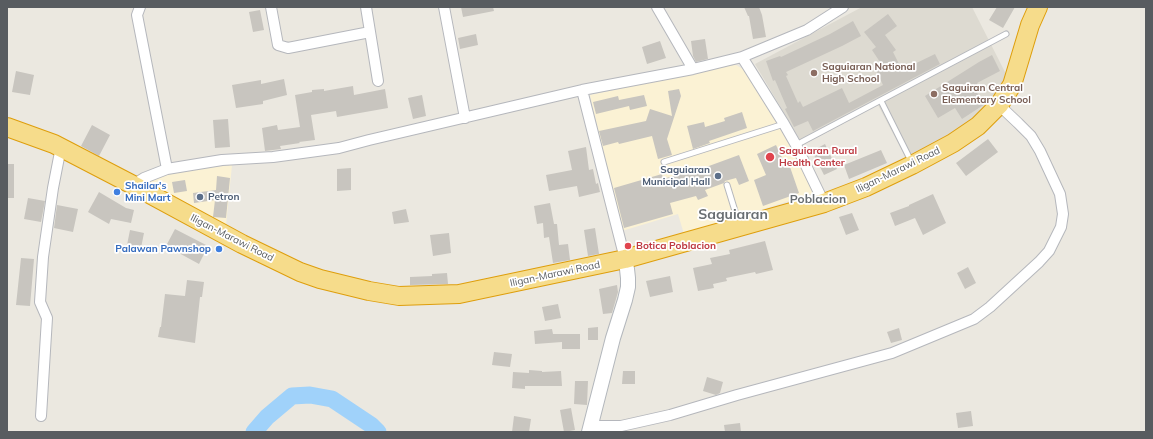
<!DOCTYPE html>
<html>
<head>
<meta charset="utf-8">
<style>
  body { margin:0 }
  #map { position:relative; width:1153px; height:439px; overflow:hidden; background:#ebe8e0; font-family:Mulish,sans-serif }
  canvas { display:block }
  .frame { position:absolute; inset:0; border:8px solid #585c60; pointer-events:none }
</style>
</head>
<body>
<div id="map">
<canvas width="1153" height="439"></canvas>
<div class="frame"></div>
</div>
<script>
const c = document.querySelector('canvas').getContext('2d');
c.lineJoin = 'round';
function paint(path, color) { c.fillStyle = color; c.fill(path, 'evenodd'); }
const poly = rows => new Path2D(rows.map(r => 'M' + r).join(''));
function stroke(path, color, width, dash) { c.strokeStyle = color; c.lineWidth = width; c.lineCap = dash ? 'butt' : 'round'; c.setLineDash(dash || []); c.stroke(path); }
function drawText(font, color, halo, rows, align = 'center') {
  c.font = font + ' Mulish,sans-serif'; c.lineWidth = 3.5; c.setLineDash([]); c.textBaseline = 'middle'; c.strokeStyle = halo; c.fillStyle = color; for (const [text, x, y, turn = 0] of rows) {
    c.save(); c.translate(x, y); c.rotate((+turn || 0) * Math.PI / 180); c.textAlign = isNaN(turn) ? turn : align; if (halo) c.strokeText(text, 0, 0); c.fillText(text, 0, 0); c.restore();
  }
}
const commercial = poly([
  [736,65,748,72,782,130,814,193,684,234,678,214,622,231,590,95,727,66],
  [232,165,226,225,145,183,146,179,160,173]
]);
const education = poly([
  [862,7,972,7,1008,78,968,127,907,160,878,105,803,145,755,64]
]);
const river = poly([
  [254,432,267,417,292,396,310,395,332,399,371,425,378,432]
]);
const building = poly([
  [461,7,493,7,494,11,463,17],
  [744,7,759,7,762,15,766,37,753,39,749,16,748,16],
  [997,7,1015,7,1003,28,989,20],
  [260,10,264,30,253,32,249,12],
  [888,14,897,26,885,35,896,50,893,52,902,70,935,54,940,64,813,131,808,121,794,127,785,109,787,108,775,80,773,81,766,61,780,56,781,57,830,34,853,21,861,36,842,46,786,72,788,75,786,76,798,103,800,101,803,107,842,88,849,103,883,85,875,68,882,65,872,50,876,47,864,32],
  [476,34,478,45,460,49,458,38],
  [705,39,708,59,696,62,693,56,691,41],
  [660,41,666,58,647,64,642,47],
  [992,55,1000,71,977,83,982,90,977,93,985,104,962,119,955,108,938,118,925,96,979,62],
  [16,71,34,75,30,95,12,92],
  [284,79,287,95,263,101,263,104,236,108,232,85,261,80,261,84],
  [353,86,354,95,385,89,388,108,337,117,336,111,311,115,315,140,299,142,300,143,280,146,281,149,265,151,262,128,277,125,278,130,300,127,295,95,312,92,312,90,324,89,324,91],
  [679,89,681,96,667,139,672,155,658,159,652,136,619,144,618,142,603,146,599,131,646,121,650,109,672,116,668,91],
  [422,95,426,116,413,119,408,98],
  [644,95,647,106,630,110,629,106,596,114,593,102,618,96,619,100],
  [742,112,747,128,709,141,710,143,693,149,687,126,704,122,705,127,725,121,724,118],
  [228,119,230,147,215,148,213,120],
  [92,125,110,135,99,156,81,146],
  [988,139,998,152,966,176,956,163],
  [825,144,837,169,824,175,812,151],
  [776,145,787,168,790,167,799,193,763,206,754,180,766,175,757,154],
  [586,147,589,170,593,169,596,184,598,183,600,192,579,197,577,186,549,191,546,175,572,170,568,151],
  [881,150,887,163,849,179,844,165],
  [739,155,749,181,739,185,736,178,725,181,724,183,705,190,708,196,698,200,696,196,670,203,673,214,624,228,614,188,662,174,663,179,687,172,687,174],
  [7,164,14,164,14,198,7,198],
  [351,168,351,190,337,191,337,169],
  [217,176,230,178,226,218,213,217,215,200,194,203,193,193,216,190],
  [185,180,187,191,174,193,172,182],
  [99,192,126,208,134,210,131,223,111,219,109,224,88,212],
  [933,194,946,223,923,235,915,218,895,226,890,213,909,206,909,205],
  [28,198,45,201,41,222,24,219],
  [550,203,554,224,557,224,559,245,568,244,570,260,553,263,549,237,544,238,543,223,537,224,534,206],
  [57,205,78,209,73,232,54,228],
  [406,209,409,222,394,224,392,212],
  [852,213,859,230,846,235,839,217],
  [595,228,599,254,588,256,584,230],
  [175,229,208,246,199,264,166,246],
  [130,230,144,233,140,253,126,250],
  [449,233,451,253,433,256,430,235],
  [765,241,773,270,756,274,755,272,726,278,727,281,713,284,714,288,698,291,693,268,712,264,710,258,730,254,729,250],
  [21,258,34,259,30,306,16,305],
  [968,267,976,283,965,289,957,273],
  [447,273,448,284,410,285,410,277,432,276,432,274],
  [670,276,673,292,650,297,646,281],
  [187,280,204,282,202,297,200,297,195,343,158,337,160,327,161,327,165,294,185,296],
  [617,285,618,292,612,313,603,314,599,289],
  [558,304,561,318,545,321,542,307],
  [598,327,598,340,588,340,588,328],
  [899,328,902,340,891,343,887,332],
  [552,329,553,334,580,334,580,349,562,349,562,342,535,344,534,331],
  [494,352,512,354,510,367,492,365],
  [529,370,542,371,542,372,561,371,562,386,525,386,525,389,512,388,513,372,529,373],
  [623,371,635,371,635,384,622,384],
  [707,377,723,382,720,393,716,395,703,391],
  [575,381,588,381,587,405,574,404],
  [571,408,575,430,564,432,560,410],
  [971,411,973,426,958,428,956,413],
  [514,416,531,419,529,432,512,432],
  [740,423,741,432,725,432,724,425]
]);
const lane = poly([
  [881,101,912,163],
  [796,145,1006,34],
  [664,162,784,124],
  [727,185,739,224]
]);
const street = poly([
  [140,7,137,15,167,169],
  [271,7,278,45,288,48,370,32],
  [366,7,378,81],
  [444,7,465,118],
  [657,7,693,69],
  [742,57,784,124,796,145,824,203],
  [582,90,625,259],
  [133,185,144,178,167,169,222,160,273,157,339,148,369,140,582,90,693,69,742,57,807,30,843,7],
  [41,416,47,318,40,302,43,257,53,188,61,147],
  [591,426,621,426,670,415,737,395,892,353,974,319,990,307,1039,262,1049,251,1061,227,1063,214,1060,194,1040,151,1031,136,1018,123,999,105]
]);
const secondary = poly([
  [589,432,613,338,625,300,628,287,628,278,627,269,625,259]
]);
const highway = poly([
  [7,127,54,144,133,185,242,244,300,272,320,279,369,291,399,296,459,294,625,259,824,203,866,187,912,165,953,143,978,126,999,105,1012,85,1030,25,1038,7]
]);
const markers = [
  [814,73,4,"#8d6e63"],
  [934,94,4,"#8d6e63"],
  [770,157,5,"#e0444e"],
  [718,176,4,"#5c6f8a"],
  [117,192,4,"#3f7fe0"],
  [200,197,4,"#5c6f8a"],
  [628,246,4,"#e0444e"],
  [219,249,4,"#3f7fe0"]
];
const educationNames = [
  ["Saguiaran National",822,67],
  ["High School",822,79],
  ["Saguiran Central",942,88],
  ["Elementary School",942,100]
];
const healthNames = [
  ["Saguiaran Rural",779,151],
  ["Health Center",779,163],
  ["Botica Poblacion",636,246]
];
const serviceNames = [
  ["Saguiaran",710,170],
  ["Municipal Hall",710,182],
  ["Petron",208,197,"left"]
];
const streetNames = [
  ["Iligan-Marawi Road",898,170,-26],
  ["Iligan-Marawi Road",232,238,27],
  ["Iligan-Marawi Road",555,274,-12]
];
const shopNames = [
  ["Shailar's",125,186],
  ["Mini Mart",125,198],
  ["Palawan Pawnshop",211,249,"right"]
];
const quarterNames = [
  ["Poblacion",818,199]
];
const districtNames = [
  ["Saguiaran",733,215]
];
paint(commercial, '#fbf2d4');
paint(education, '#dddad1');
stroke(river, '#a0d2fa', 17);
paint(building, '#c8c5bf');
stroke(lane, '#b5b7bc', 7);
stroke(street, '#b5b7bc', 12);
stroke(secondary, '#b3b7bc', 16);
stroke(highway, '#de9e0c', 20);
stroke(lane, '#fff', 5);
stroke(street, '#fff', 10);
stroke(secondary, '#fff', 14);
stroke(highway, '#f6dc8b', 18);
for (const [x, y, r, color] of markers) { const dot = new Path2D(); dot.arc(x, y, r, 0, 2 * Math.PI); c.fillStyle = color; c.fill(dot); stroke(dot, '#fff', 1.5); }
drawText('bold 10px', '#785e54', '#fff', educationNames, 'left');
drawText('bold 10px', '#be3a42', '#fff', healthNames, 'left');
drawText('bold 10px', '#4e5e75', '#fff', serviceNames, 'right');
drawText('10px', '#585c60', '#fff', streetNames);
drawText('bold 10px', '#366cbe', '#fff', shopNames, 'left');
drawText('bold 12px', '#696e72', '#fff', quarterNames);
drawText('bold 14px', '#696e72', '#fff', districtNames);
</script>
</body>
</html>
